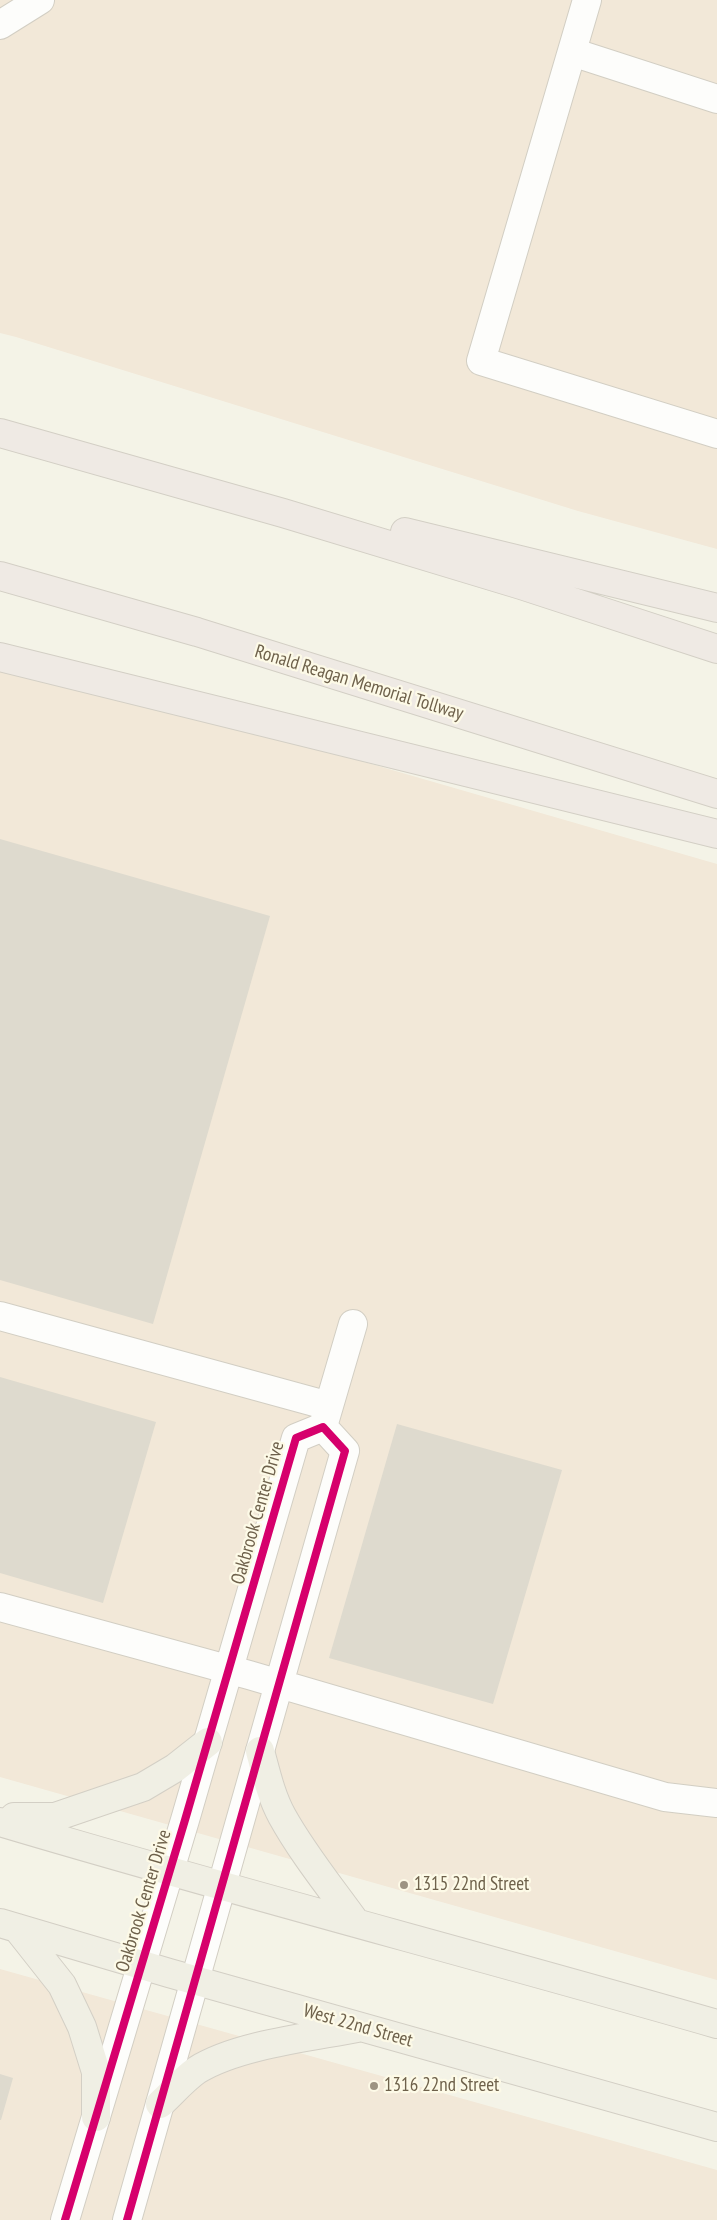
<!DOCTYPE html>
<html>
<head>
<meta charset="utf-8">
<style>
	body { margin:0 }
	canvas { display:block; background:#f4f3e7 }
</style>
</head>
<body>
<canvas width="717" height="2220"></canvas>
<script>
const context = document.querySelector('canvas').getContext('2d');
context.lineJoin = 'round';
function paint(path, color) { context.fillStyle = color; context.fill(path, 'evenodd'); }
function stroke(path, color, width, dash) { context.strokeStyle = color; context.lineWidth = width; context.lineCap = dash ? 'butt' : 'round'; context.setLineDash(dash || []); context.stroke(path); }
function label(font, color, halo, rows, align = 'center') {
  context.font = font + ' "PT Sans Narrow",sans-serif'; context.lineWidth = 4.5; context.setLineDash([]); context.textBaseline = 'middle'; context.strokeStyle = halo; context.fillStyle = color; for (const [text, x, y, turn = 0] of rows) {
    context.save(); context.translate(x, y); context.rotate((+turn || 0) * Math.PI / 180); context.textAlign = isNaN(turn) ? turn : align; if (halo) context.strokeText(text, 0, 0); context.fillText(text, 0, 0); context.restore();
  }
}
paint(new Path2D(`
	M0 0H717V549L578 511 16 337 0 333Z
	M0 667 157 702 717 864V1980L0 1777Z
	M0 1969 717 2170V2220H0Z`), '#f2e8d8');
paint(new Path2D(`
	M0 839 270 916 153 1324 0 1280Z
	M0 1377 156 1422 103 1603 0 1573Z
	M397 1424 562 1470 493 1704 329 1658Z
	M0 2074 13 2078 1 2120H0Z`), '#dedace');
const minor = new Path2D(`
	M587 0 481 361 717 434
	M0 25 40 0
	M572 52 717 99
	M0 1316 329 1406
	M324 1423 353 1324
	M0 1607 249 1675 665 1797 717 1803
	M65 2220 185 1820 296 1438 323 1427
	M127 2220 345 1451 323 1427`);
const major = new Path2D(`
	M260 1751C266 1773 271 1796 282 1816 303 1854 331 1888 356 1923
	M14 1817H55L143 1787 175 1768 208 1742
	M0 1822C238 1893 478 1955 717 2024
	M0 1923 169 1973 717 2127
	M17 1928 62 1985 82 2027 96 2072V2117
	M160 2104C172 2093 184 2079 197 2070 237 2045 310 2037 357 2028`);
const highway = new Path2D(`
	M0 433 283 513 521 585 717 649
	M405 532 717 608
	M0 576 197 632 717 794
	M0 657 717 834`);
stroke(minor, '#d2cec3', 30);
stroke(major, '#d3cfc5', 30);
stroke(highway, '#d3cfc5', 30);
stroke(minor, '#fdfdfb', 28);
stroke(major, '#f0efe4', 28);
stroke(highway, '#efeae4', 28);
stroke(new Path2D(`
	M65 2220 185 1820 296 1438 323 1427 345 1451 127 2220`), '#d6006c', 8);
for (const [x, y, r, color] of [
	[404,1885,5,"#9d9482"],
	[374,2086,5,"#9d9482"]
]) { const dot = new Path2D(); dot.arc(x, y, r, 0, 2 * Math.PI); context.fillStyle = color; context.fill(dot); stroke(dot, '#fdfae7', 2); }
label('19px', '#6e614b', '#fdfae7', [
	["Ronald Reagan Memorial Tollway",359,683,17],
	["Oakbrook Center Drive",258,1513,-74],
	["Oakbrook Center Drive",144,1901,-73],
	["West 22nd Street",358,2026,16]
]);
label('19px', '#6e614b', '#fdfae7', [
	["1315 22nd Street",414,1885],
	["1316 22nd Street",384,2086]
], 'left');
</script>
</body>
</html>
